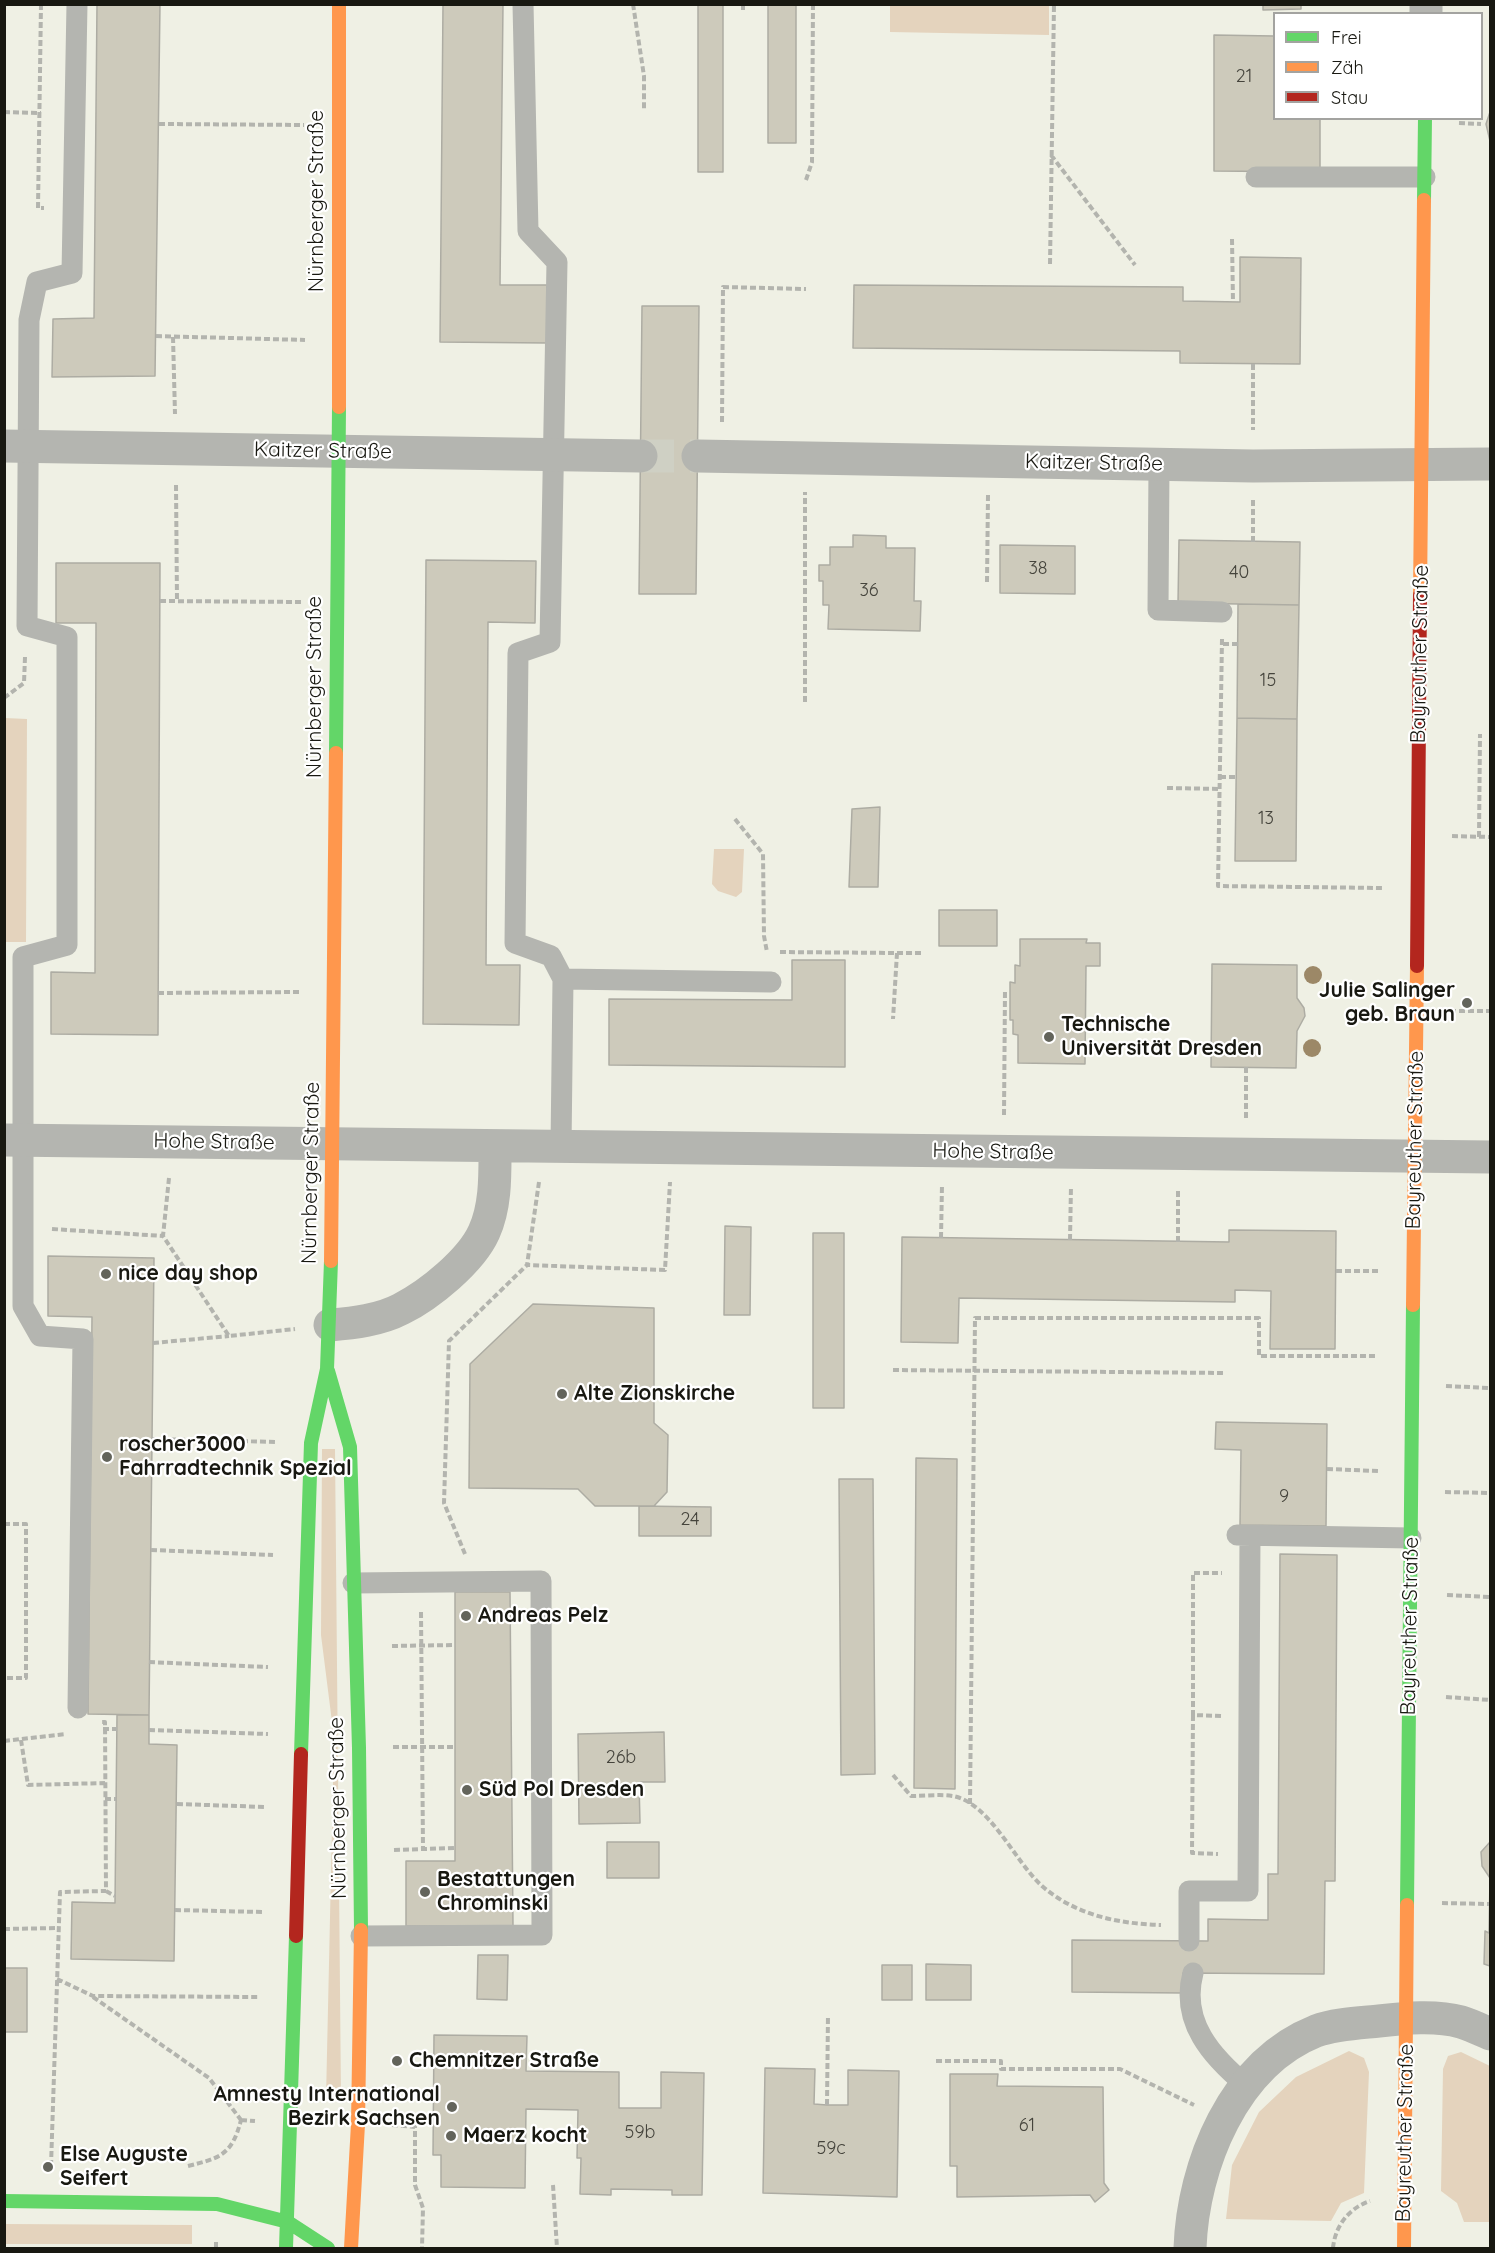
<!DOCTYPE html>
<html>
<head>
<meta charset="utf-8">
<style>
	body { margin:0 }
	#map { position:relative; width:1495px; height:2253px; overflow:hidden; background:#eff0e4; font-family:Quicksand,sans-serif }
	canvas { display:block }
	.frame { position:absolute; inset:0; border:6px solid #181811; pointer-events:none }
	.legend { position:absolute; left:1273px; top:12px; width:210px; height:108px; box-sizing:border-box; background:#fff; border:2px solid #a3a3a0; margin:0; padding:8px 10px; list-style:none; font-size:18px; color:#181811 }
	.legend li { display:flex; align-items:center; gap:12px; height:30px }
	.legend b { width:30px; border:2px solid #a3a3a0 }
</style>
</head>
<body>
<div id="map">
<canvas width="1495" height="2253"></canvas>
<div class="frame"></div>
<ul class="legend">
<li><b style="height:8px;background:#63d668"></b>Frei</li>
<li><b style="height:8px;background:#ff974d"></b>Zäh</li>
<li><b style="height:8px;background:#b3261e"></b>Stau</li>
</ul>
</div>
<script>
const context = document.querySelector('canvas').getContext('2d');
context.lineJoin = 'round';
function paint(path, color) { context.fillStyle = color; context.fill(path, 'evenodd'); }
function stroke(path, color, width, dash) { context.strokeStyle = color; context.lineWidth = width; context.lineCap = dash ? 'butt' : 'round'; context.setLineDash(dash || []); context.stroke(path); }
function label(font, color, halo, rows, align = 'center') {
  context.font = font + ' Quicksand,sans-serif'; context.lineWidth = 4.5; context.setLineDash([]); context.textBaseline = 'middle'; context.strokeStyle = halo; context.fillStyle = color; for (const [text, x, y, turn = 0] of rows) {
    context.save(); context.translate(x, y); context.rotate((+turn || 0) * Math.PI / 180); context.textAlign = isNaN(turn) ? turn : align; if (halo) context.strokeText(text, 0, 0); context.fillText(text, 0, 0); context.restore();
  }
}
paint(new Path2D(`
	M890 5H1049V35L890 32Z
	M5 718 27 719 26 942H5Z
	M714 849H744L742 892 736 897 718 891 712 884Z
	M322 1449H335L341 2098H326L333 1782 332 1722 321 1635Z
	M1349 2051 1364 2058 1369 2072 1364 2193 1341 2203 1331 2221 1226 2219 1232 2165 1259 2112 1296 2077Z
	M1461 2052 1490 2066V2222H1464L1457 2203 1441 2191 1443 2069 1448 2056Z
	M5 2224 192 2225V2244H5Z`), '#e4d3bd');
const building = new Path2D(`
	M97 4H160L155 376 52 377 53 319 94 318Z
	M443 4H503L500 285H547V343L440 342Z
	M698 4H723V172H698Z
	M768 4H796V143H768Z
	M1263 4H1301V9L1263 10Z
	M1214 35 1274 36V118H1320V172L1214 171Z
	M1490 112V141L1486 124Z
	M1240 257 1301 258 1300 364 1180 363V351L853 348 854 285 1183 287V301L1240 302Z
	M642 306H699L696 594H639Z
	M853 535 886 536V548H915L914 601H921L920 631 828 629 829 605H823V581H819V565H830V547H853Z
	M1179 540 1300 542 1299 605 1178 603Z
	M1000 545 1075 546V594L1000 593Z
	M426 560 536 561 535 623 488 622 486 965H520L519 1025 423 1024Z
	M56 563H160L158 1035 51 1034V972L95 973 96 623H56Z
	M1238 604 1299 605 1297 719 1237 718Z
	M1237 718 1297 719 1296 861H1235Z
	M880 807 878 887H849L852 809Z
	M939 910H997V946H939Z
	M1020 939H1087L1086 943H1100V966H1086L1085 1064 1018 1063V1035L1013 1034V1020H1010V982L1015 983V965L1020 966Z
	M792 960H845V1067L609 1065V999L792 1000Z
	M1212 964 1297 965V998L1304 1008 1305 1016 1297 1031 1296 1068 1211 1067Z
	M725 1226 751 1227 750 1315H724Z
	M1229 1230 1336 1231 1335 1349H1270L1271 1291 1235 1290V1302L959 1298 958 1343 901 1342 902 1237 1229 1242Z
	M813 1233H844V1408H813Z
	M48 1256 154 1258 149 1715 88 1714 92 1317 48 1316Z
	M533 1304 654 1308V1423L668 1435 667 1492 654 1506H595L578 1489 469 1488 470 1364Z
	M1216 1422 1327 1424 1326 1526 1240 1525 1241 1450 1215 1449Z
	M916 1458 957 1459 955 1789 914 1788Z
	M839 1479H873L875 1774 841 1775Z
	M639 1506 711 1507V1536H639Z
	M1280 1554 1337 1555 1335 1881H1325L1324 1974 1183 1973V1993L1072 1992V1940L1208 1941V1919L1268 1920V1874H1278Z
	M455 1592H510L513 1926H406V1861H455Z
	M117 1715H149V1744L177 1745 174 1961 71 1959 72 1902 115 1903Z
	M664 1732 665 1782H639L640 1823 579 1824 578 1734Z
	M607 1842H659V1878H607Z
	M1490 1842V1966L1484 1964 1485 1931 1489 1933 1490 1878 1482 1866 1481 1852Z
	M478 1955H508L507 2000 477 1999Z
	M926 1964 971 1965V2000H926Z
	M882 1965H912V2000H882Z
	M4 1968H27V2032H4Z
	M434 2035 527 2036 526 2071 619 2072V2108H661V2072L704 2073 702 2195H672V2190L611 2189V2195L580 2194 581 2158H577L578 2110 526 2109 525 2188 441 2187V2155H433Z
	M765 2068 815 2069 814 2104 827 2105H848V2070L899 2071 897 2197 763 2193Z
	M950 2074H998L997 2086 1103 2087 1104 2183 1109 2190 1095 2202 1090 2195 957 2197V2166H950Z`);
paint(building, '#cdcabb');
stroke(building, '#adaca3', 1.5);
stroke(new Path2D(`
	M641 456H698`), '#cfd0c4', 33, [33, 16]);
stroke(new Path2D(`
	M41 4 38 208H44
	M633 4 644 76V110
	M743 4V12
	M4 112 41 113
	M1459 123 1481 124
	M159 124 304 125
	M1051 155 1135 265
	M806 180 812 162 813 4
	M1232 239 1233 302
	M1050 264 1054 4
	M156 336 305 340
	M173 337 175 414
	M1253 364V430
	M722 422 723 287 806 289
	M176 485 177 601
	M1253 542V500
	M987 582 988 495
	M160 601 303 602
	M1222 639 1218 886 1382 888
	M1223 644H1238
	M4 698 24 683 25 657
	M805 702V492
	M1220 777H1236
	M1167 788 1220 789
	M735 819 763 854 764 936 767 952
	M1452 836 1490 837
	M1479 837 1480 734
	M780 952 897 953 893 1019
	M897 953H923
	M158 993 299 992
	M1450 1011H1490
	M1004 1115 1005 990
	M1246 1118V1067
	M169 1178 163 1236 229 1336 295 1329
	M539 1182 527 1265 665 1270 670 1182
	M52 1229 163 1236
	M941 1238 942 1185
	M1070 1240 1071 1186
	M1178 1242V1188
	M1336 1271H1380
	M153 1343 229 1336
	M893 1370 1226 1373
	M1446 1386 1490 1388
	M152 1439 277 1442
	M1327 1469 1378 1471
	M1445 1492 1490 1493
	M4 1524H26V1678H4
	M151 1550 273 1555
	M465 1554 444 1503 449 1341 527 1265
	M1447 1595 1490 1597
	M421 1612 423 1848
	M392 1646 455 1645
	M149 1662 268 1667
	M1446 1697 1490 1700
	M1193 1715 1192 1853 1218 1854
	M1221 1716 1193 1715V1573H1222
	M103 1729H117
	M149 1730 268 1734
	M21 1740 28 1785 105 1783
	M4 1741 66 1734
	M393 1747H455
	M893 1775 911 1796C924 1796 940 1794 953 1796 990 1803 1015 1862 1042 1886 1075 1915 1119 1924 1161 1925
	M105 1799H116
	M177 1804 266 1807
	M970 1804 975 1318H1259V1356H1377
	M394 1850 455 1848
	M106 1891 115 1896
	M1442 1903 1489 1904
	M175 1910 262 1912
	M4 1929 58 1928
	M57 1979 93 1996 260 1997
	M93 1997 209 2078 241 2120
	M936 2061H1001V2069H1120L1194 2105
	M827 2105 828 2015
	M241 2120 255 2121
	M392 2125 415 2127V2185L423 2208 422 2248
	M51 2166 60 1892 106 1891 105 1722H102
	M188 2166C220 2158 232 2155 241 2120
	M553 2185 557 2248
	M216 2248V2240
	M1333 2248C1335 2226 1349 2208 1370 2201`), '#b3b4ae', 4, [6, 3]);
stroke(new Path2D(`
	M77 4 72 273 37 282 29 320 27 626 67 637V945L23 957V1306L40 1336 83 1339 78 1708
	M523 4 528 231 557 262 550 642 518 653 515 943 551 956 563 979 561 1147
	M1256 177H1425
	M1159 464 1158 610 1222 612
	M563 979 771 982
	M1237 1535 1411 1538
	M353 1583 541 1581 542 1935 361 1936
	M1189 1941V1891H1248L1250 1536
	M1193 1973C1180 2022 1212 2057 1247 2086`), '#b4b5b0', 21);
stroke(new Path2D(`
	M1426 14V4
	M4 446 641 456
	M698 456 1253 466 1490 464
	M4 1140 1490 1157
	M330 1325C354 1323 380 1320 401 1309 429 1295 471 1261 484 1232 496 1206 495 1174 495 1146
	M1190 2248C1193 2166 1233 2064 1316 2031 1335 2024 1359 2023 1379 2021 1405 2018 1436 2015 1461 2022 1471 2025 1481 2030 1490 2034`), '#b4b5b0', 33);
stroke(new Path2D(`
	M1424 200 1425 118
	M336 753 339 407
	M328 1371 350 1447 359 1748 361 1930
	M301 1754 311 1443 327 1369 331 1261
	M1407 1905 1413 1305
	M4 2201 217 2204 288 2222 328 2248
	M286 2248 296 1936`), '#63d668', 14);
stroke(new Path2D(`
	M339 4V407
	M1420 595 1424 200
	M331 1261 336 753
	M1413 1305 1417 966
	M351 2248 358 2124 361 1930
	M1404 2248 1407 1905`), '#ff974d', 14);
stroke(new Path2D(`
	M1417 966 1420 595
	M296 1936 301 1754`), '#b3261e', 14);
context.fillStyle = '#9c8867';
for (const [x, y] of [
	[1313,975],
	[1312,1048]
]) { context.beginPath(); context.arc(x, y, 9, 0, 2 * Math.PI); context.fill(); }
for (const [x, y, r, color] of [
	[1467,1003,6,"#63645b"],
	[1049,1037,6,"#63645b"],
	[106,1274,6,"#63645b"],
	[562,1394,6,"#63645b"],
	[107,1457,6,"#63645b"],
	[466,1616,6,"#63645b"],
	[467,1790,6,"#63645b"],
	[425,1892,6,"#63645b"],
	[397,2061,6,"#63645b"],
	[452,2107,6,"#63645b"],
	[451,2136,6,"#63645b"],
	[48,2167,6,"#63645b"]
]) { const dot = new Path2D(); dot.arc(x, y, r, 0, 2 * Math.PI); context.fillStyle = color; context.fill(dot); stroke(dot, '#fff', 2); }
label('18px', '#45443c', null, [
	["21",1244,77],
	["38",1038,569],
	["40",1239,573],
	["36",869,591],
	["15",1268,681],
	["13",1266,819],
	["9",1284,1497],
	["24",690,1520],
	["26b",621,1758],
	["61",1027,2126],
	["59b",640,2133],
	["59c",831,2149]
]);
label('21px', '#181811', '#fff', [
	["Nürnberger Straße",317,201,-90],
	["Kaitzer Straße",323,451,1],
	["Kaitzer Straße",1094,463,1],
	["Bayreuther Straße",1420,654,-89],
	["Nürnberger Straße",315,687,-90],
	["Bayreuther Straße",1415,1140,-89],
	["Hohe Straße",214,1142,1],
	["Hohe Straße",993,1152,1],
	["Nürnberger Straße",311,1173,-89],
	["Bayreuther Straße",1410,1626,-89],
	["Nürnberger Straße",338,1808,-91],
	["Bayreuther Straße",1405,2133,-89]
]);
label('bold 21px', '#181811', '#fff', [
	["Julie Salinger",1455,991,"right"],
	["geb. Braun",1455,1015,"right"],
	["Technische",1061,1025],
	["Universität Dresden",1061,1049],
	["nice day shop",118,1274],
	["Alte Zionskirche",574,1394],
	["roscher3000",119,1445],
	["Fahrradtechnik Spezial",119,1469],
	["Andreas Pelz",478,1616],
	["Süd Pol Dresden",479,1790],
	["Bestattungen",437,1880],
	["Chrominski",437,1904],
	["Chemnitzer Straße",409,2061],
	["Amnesty International",440,2095,"right"],
	["Bezirk Sachsen",440,2119,"right"],
	["Maerz kocht",463,2136],
	["Else Auguste",60,2155],
	["Seifert",60,2179]
], 'left');
</script>
</body>
</html>
